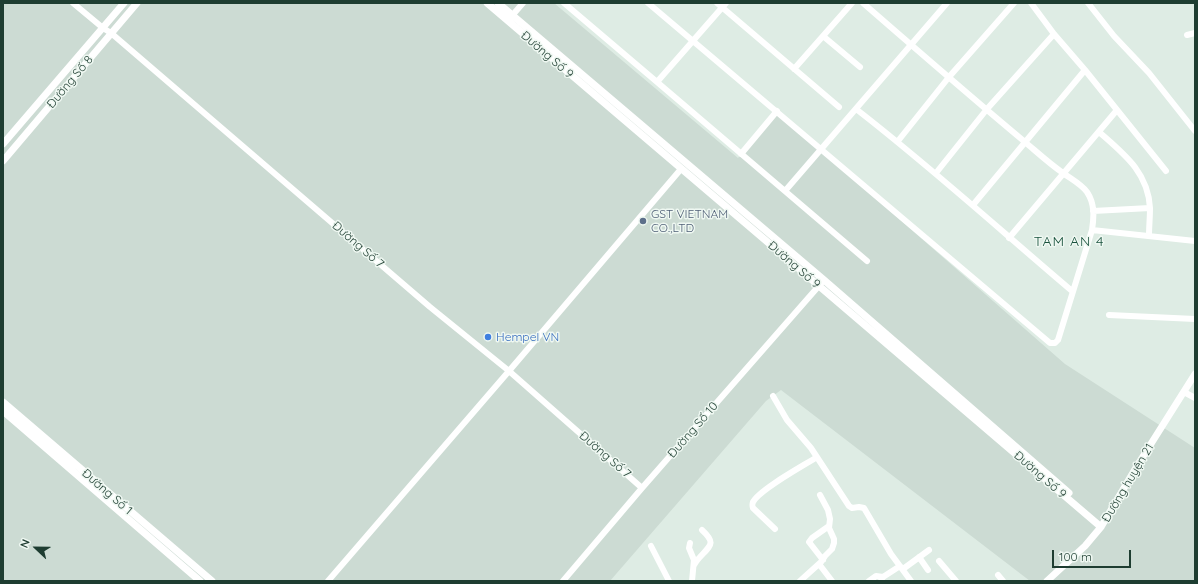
<!DOCTYPE html>
<html>
<head>
<meta charset="utf-8">
<style>
	body { margin:0 }
	#map { position:relative; width:1198px; height:584px; overflow:hidden; background:#deece4; font-family:Quicksand,sans-serif }
	canvas { display:block }
	.frame { position:absolute; inset:0; border:4px solid #1e3d31; pointer-events:none }
	.north { position:absolute; left:16px; top:528px; width:40px; height:40px; -webkit-text-stroke:3px #eff8f2; paint-order:stroke; rotate:292deg; font-size:11px; font-weight:700; line-height:16px; text-align:center; color:#1e3d31 }
	.north::after { content:''; display:block; margin:auto; width:14px; height:18px; background:#1e3d31; clip-path:polygon(50% 0,100% 100%,50% 72%,0 100%) }
	.scale { position:absolute; left:1052px; top:550px; width:79px; height:18px; box-sizing:border-box; border:2px solid #1e3d31; border-top:0; padding-left:5px; font-size:12px; line-height:14px; white-space:nowrap; color:#1e3d31; -webkit-text-stroke:3px #eff8f2; paint-order:stroke }
</style>
</head>
<body>
<div id="map">
<canvas width="1198" height="584"></canvas>
<div class="frame"></div>
<div class="north">N</div>
<div class="scale">100 m</div>
</div>
<script>
const context = document.querySelector('canvas').getContext('2d');
context.lineJoin = 'round';
function paint(path, color) { context.fillStyle = color; context.fill(path, 'evenodd'); }
function stroke(path, color, width, dash) { context.strokeStyle = color; context.lineWidth = width; context.lineCap = dash ? 'butt' : 'round'; context.setLineDash(dash || []); context.stroke(path); }
function label(font, color, halo, rows, align = 'center') {
  context.font = font + ' Quicksand,sans-serif'; context.lineWidth = 3; context.setLineDash([]); context.textBaseline = 'middle'; context.strokeStyle = halo; context.fillStyle = color; for (const [text, x, y, turn = 0] of rows) {
    context.save(); context.translate(x, y); context.rotate((+turn || 0) * Math.PI / 180); context.textAlign = isNaN(turn) ? turn : align; if (halo) context.strokeText(text, 0, 0); context.fillText(text, 0, 0); context.restore();
  }
}
paint(new Path2D(`
	M3 3H554L738 158 778 113 1065 364 1195 448V581H1030L781 390 766 401 610 581H3Z`), '#ccdbd3');
stroke(new Path2D(`
	M73 3 103 28 111 33 430 307 509 371 642 488
	M564 3 657 82 726 3
	M648 3 1050 343H1055L1058 340 1092 230C1094 217 1095 204 1087 192 1081 184 1071 179 1063 173 1050 164 1038 153 1025 142 971 97 917 50 863 3
	M717 3 839 107
	M1031 3 1054 34 1085 70 1166 171
	M1088 3 1114 36 1149 73 1195 131
	M510 18 523 3
	M1187 35 1195 33
	M823 36 860 67
	M794 69 852 3
	M657 82 867 261
	M856 109C931 167 1000 230 1072 291
	M1099 132C1124 154 1148 172 1150 208 1150 217 1149 227 1149 236
	M898 141 949 77 1014 3
	M741 154 777 111
	M936 173 987 109 1054 34
	M785 191 947 3
	M973 205 1085 70
	M1093 211 1150 208
	M1092 230 1195 241
	M1009 238 1117 110
	M1109 315 1195 319
	M1184 392 1195 398
	M773 396 787 420 811 448 849 506 852 508 859 507 864 508 891 554 911 581
	M775 529 753 508C752 505 752 505 753 502 760 489 803 466 817 457
	M690 543 689 548 694 560 692 581
	M651 546 669 581
	M919 557 928 570
	M823 560 809 542 812 538 829 526
	M939 561 956 581
	M819 564 832 581
	M694 565C696 562 698 559 700 557 711 545 716 543 702 530
	M903 569 929 550
	M998 575 1003 581
	M328 581 509 371 681 169
	M563 581 642 488 824 280
	M800 581 821 562 825 556 832 549 834 543V539L829 528 830 519 828 510 820 495
	M869 581 876 576 883 577
	M881 581 883 577 900 566`), '#fff', 6);
stroke(new Path2D(`
	M487 3 798 268 1101 527
	M498 3 824 280 1069 493
	M3 144 124 3
	M3 161 137 3
	M3 402 212 581
	M3 411 200 581
	M1047 581 1085 546 1101 527 1137 466 1195 374`), '#fff', 7);
for (const [x, y, r, color] of [
	[643,221,4,"#5c6f8a"],
	[488,337,4,"#3f7fe0"]
]) { const dot = new Path2D(); dot.arc(x, y, r, 0, 2 * Math.PI); context.fillStyle = color; context.fill(dot); stroke(dot, '#eff8f2', 1.5); }
label('12px', '#1e3d31', '#eff8f2', [
	["Đường Số 9",547,55,41],
	["Đường Số 8",70,82,-50],
	["Đường Số 7",358,245,41],
	["Đường Số 9",794,265,41],
	["Đường Số 10",693,430,-49],
	["Đường Số 7",605,455,41],
	["Đường Số 9",1040,475,41],
	["Đường huyện 21",1128,483,-59],
	["Đường Số 1",107,492,41]
]);
label('12px', '#4e5e75', '#eff8f2', [
	["GST VIETNAM",651,214],
	["CO.,LTD",651,228]
], 'left');
label('12px', '#366cbe', '#eff8f2', [
	["Hempel VN",496,337]
], 'left');
context.letterSpacing = '1px';
label('14px', '#18513c', '#eff8f2', [
	["TAM AN 4",1069,242]
]);
context.letterSpacing = '0px';
</script>
</body>
</html>
